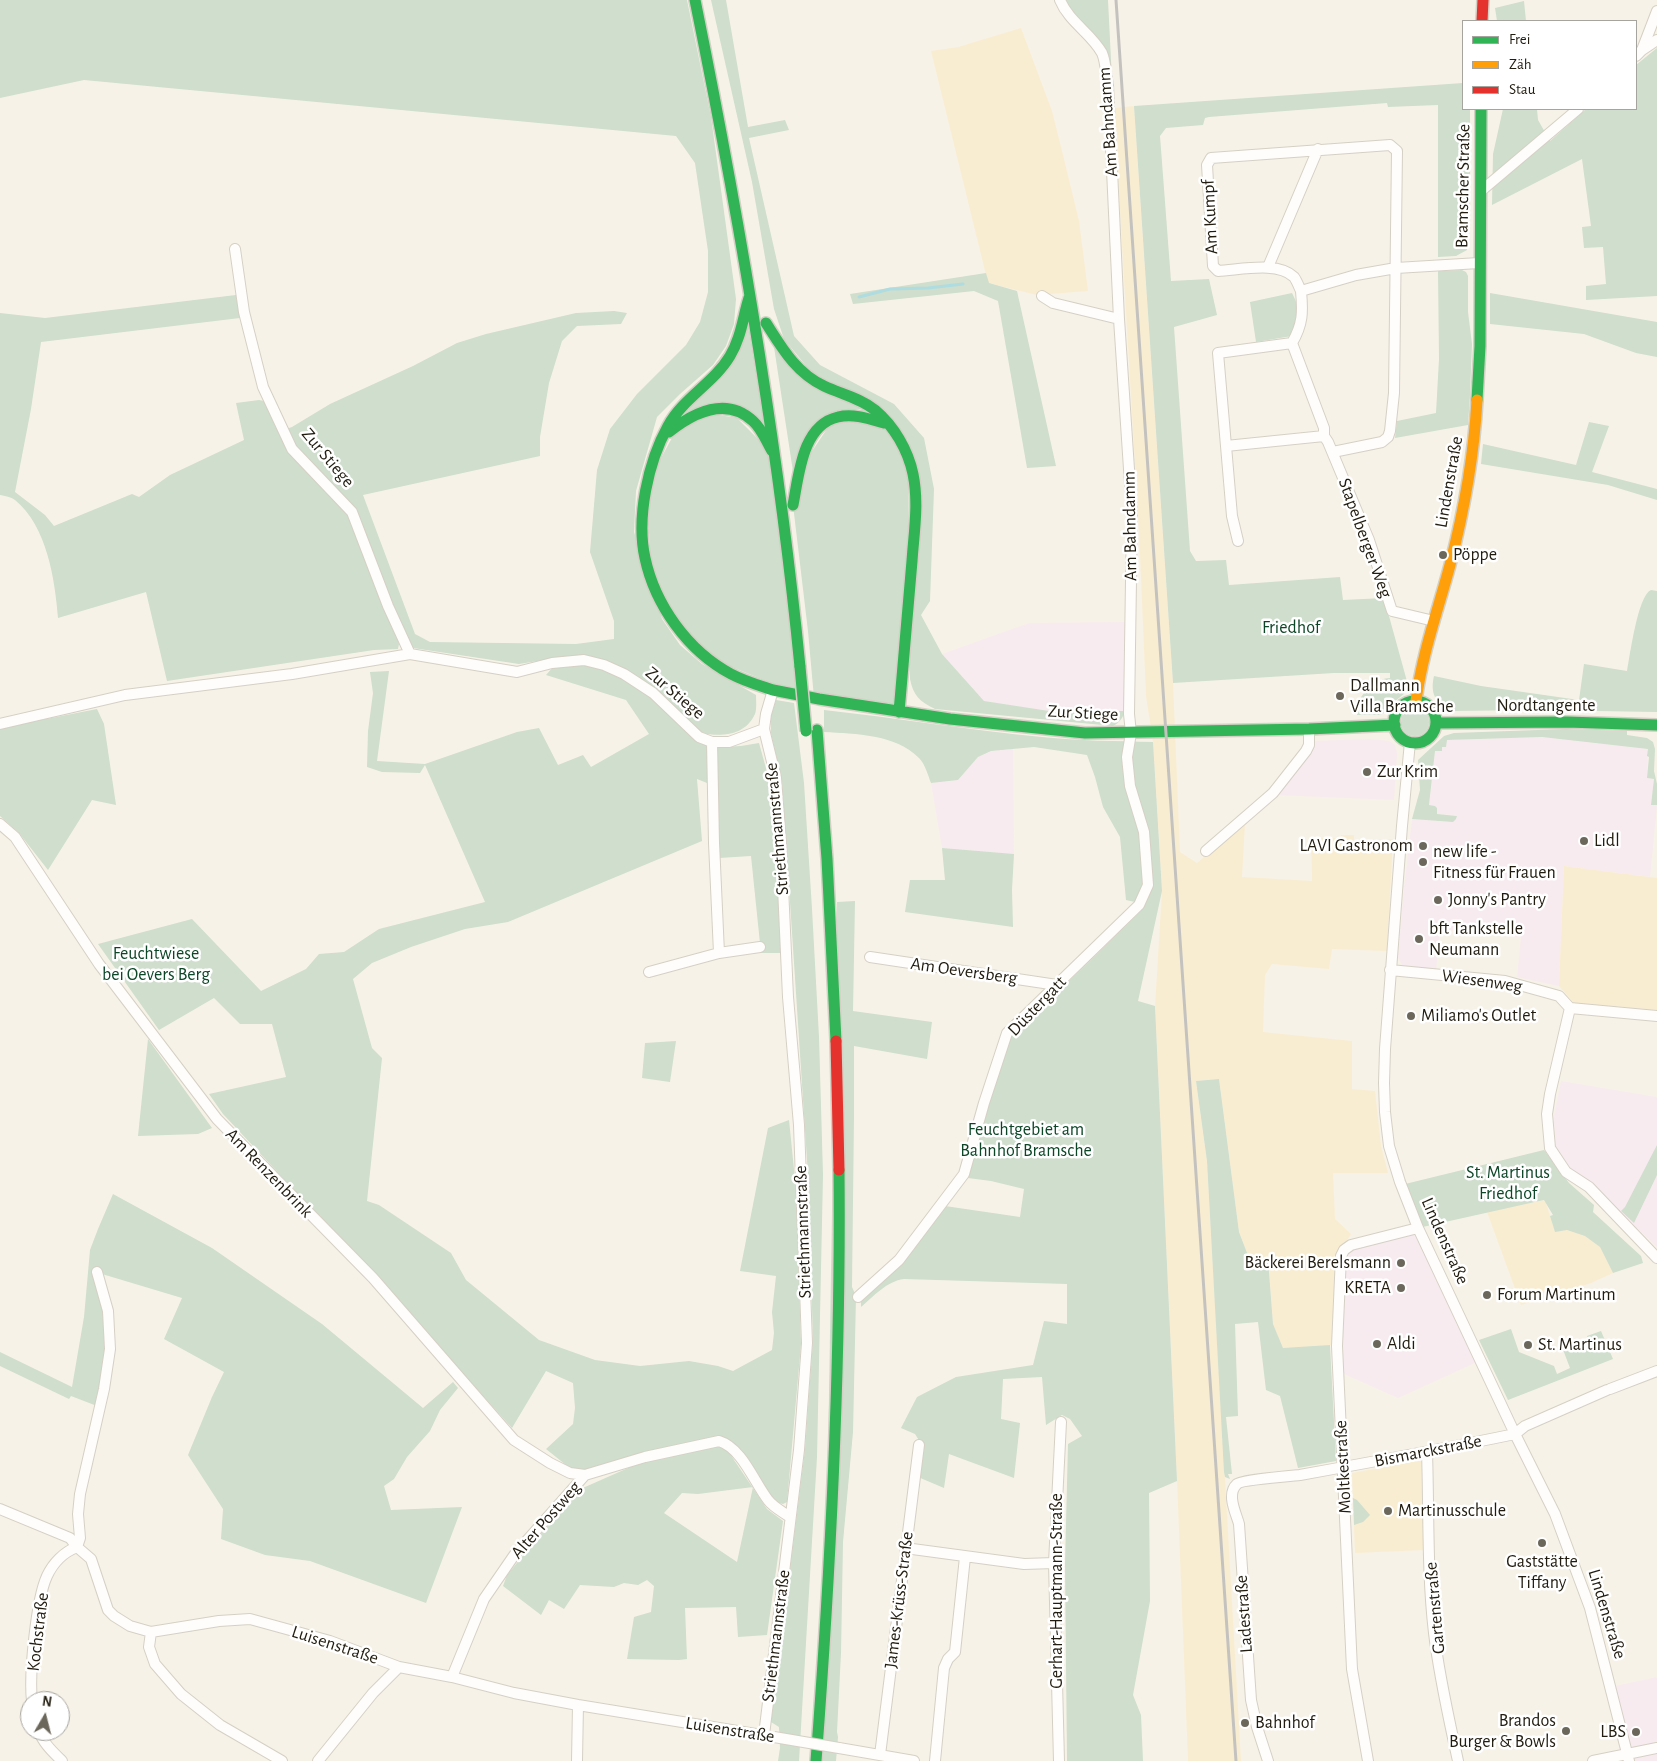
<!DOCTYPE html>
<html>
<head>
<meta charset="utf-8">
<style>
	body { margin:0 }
	#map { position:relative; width:1657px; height:1761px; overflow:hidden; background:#f7f2e7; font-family:"Alegreya Sans",sans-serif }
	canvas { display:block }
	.legend { position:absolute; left:1462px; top:20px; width:175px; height:90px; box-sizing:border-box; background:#fff; border:1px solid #a6a49f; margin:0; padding:6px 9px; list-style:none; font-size:15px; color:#211c0f }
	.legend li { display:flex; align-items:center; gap:10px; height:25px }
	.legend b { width:25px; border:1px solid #a6a49f }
	.north { position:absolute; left:20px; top:1691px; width:50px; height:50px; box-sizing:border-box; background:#fff; border:1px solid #a6a49f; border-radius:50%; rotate:8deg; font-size:14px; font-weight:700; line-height:20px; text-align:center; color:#211c0f }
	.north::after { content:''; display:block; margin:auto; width:18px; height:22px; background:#6c675b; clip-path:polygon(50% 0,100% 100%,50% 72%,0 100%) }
</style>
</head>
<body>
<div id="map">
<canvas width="1657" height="1761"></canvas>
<ul class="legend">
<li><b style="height:6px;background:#30b455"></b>Frei</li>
<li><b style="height:6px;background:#ff9f0a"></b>Zäh</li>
<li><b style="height:6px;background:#e5322d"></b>Stau</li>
</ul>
<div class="north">N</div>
</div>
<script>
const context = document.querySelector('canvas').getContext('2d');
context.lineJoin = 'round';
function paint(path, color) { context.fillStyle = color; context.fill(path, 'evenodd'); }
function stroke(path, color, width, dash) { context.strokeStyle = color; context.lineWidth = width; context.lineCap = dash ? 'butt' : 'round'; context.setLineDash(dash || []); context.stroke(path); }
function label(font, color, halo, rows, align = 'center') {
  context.font = font + ' "Alegreya Sans",sans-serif'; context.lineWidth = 5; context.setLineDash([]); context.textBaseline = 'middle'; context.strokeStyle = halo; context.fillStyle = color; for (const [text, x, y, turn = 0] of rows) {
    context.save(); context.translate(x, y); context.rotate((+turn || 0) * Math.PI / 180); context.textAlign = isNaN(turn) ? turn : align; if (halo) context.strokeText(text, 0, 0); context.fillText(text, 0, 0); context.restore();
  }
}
paint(new Path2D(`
	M1125 622V711H1049L984 701 942 654 1029 623Z
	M1542 737 1648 749 1647 778 1654 779 1651 805H1657L1650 877 1564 866 1559 986 1517 977 1521 937 1440 929 1436 970 1407 967 1402 965 1398 957 1404 888 1412 819 1453 822 1457 815 1437 814V808L1435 806 1429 805 1435 751 1442 747 1446 740Z
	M1368 739 1389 741 1395 745 1397 753 1394 800 1275 795 1312 741Z
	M1013 749 1014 854 942 848 931 783 958 780 978 757 991 751Z
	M1561 1081 1657 1097V1247L1586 1179 1570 1168 1555 1146 1554 1116Z
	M1414 1233 1477 1362 1398 1398 1344 1374 1342 1346 1346 1258 1347 1251Z
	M1657 1677V1761H1633L1615 1686Z`), '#f7ebef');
paint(new Path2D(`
	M1021 28 1052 111 1062 151 1079 221 1088 291 1037 295 988 283 931 51 958 47Z
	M1134 106 1173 683 1180 852 1197 863 1245 823 1242 877 1312 881 1311 838H1340L1341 835H1354V840L1393 839 1387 951 1332 949 1329 969 1272 964 1265 975 1263 1032 1352 1041V1089L1375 1091 1381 1146 1388 1173H1333L1335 1219 1351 1234 1338 1255 1333 1345 1283 1349 1273 1324 1268 1259 1249 1258 1239 1232 1219 1079 1196 1081 1207 1161 1241 1761H1188L1177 1481 1155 1006 1162 891 1153 742 1146 696 1139 532 1114 108Z
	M1564 866 1657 878V1010L1574 1003 1559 986Z
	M1545 1200 1555 1231 1567 1230 1585 1235 1600 1247 1613 1273 1591 1283 1521 1305 1487 1212Z
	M1421 1460 1424 1550 1355 1553 1352 1473Z`), '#f9edd1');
paint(new Path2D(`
	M0 0H687L711 117 736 299 734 324 726 346 713 365 680 394 657 417 636 491 634 532 662 619 680 645 702 664 756 695C756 700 757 709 755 714 745 736 721 737 701 733L695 739 722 747 741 746 759 743 772 790 782 953H761L751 856 719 858 717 787 697 779 702 841 508 922 465 929 411 947 372 963 353 979 372 1048 382 1058 367 1201 379 1205 451 1253 466 1280 539 1340 595 1360 640 1366 689 1361 718 1366 733 1371 772 1350 774 1333 772 1312 776 1276 740 1271 768 1128 789 1120 796 1189 801 1344 787 1502 783 1504C779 1503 775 1502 772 1499 755 1479 748 1449 723 1438L585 1471 571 1469 546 1449 573 1424 575 1408 573 1383 546 1371 512 1428 376 1277 223 1114 209 1094 286 1077 272 1024H240L214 998 159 1030 98 944 192 919 261 991 306 969 319 954 344 952 379 929 485 902 425 765 420 773 382 772 367 767 368 731 373 693 370 672 389 671 377 761 425 764 517 732 539 728 558 765 583 755 591 767 649 734 626 700 546 675 562 657 519 664 413 648 387 609 399 644 398 649 374 650 167 681 146 592 58 618C55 580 47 526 15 500 11 497 5 496 0 495V313L45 318 236 295 240 318 41 342 31 409 15 492 45 515 54 526 132 494 139 497 170 475 244 440 236 403 259 400 264 401 280 431 292 427 330 404 413 366 457 343 486 334 576 313 614 311 627 313 621 324 577 326 562 341 549 383 540 437V456L363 495 415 634 430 642 576 644 614 639V621L590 552 597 470 610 429 637 394 686 345 700 322 708 292V251L695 163 676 136 84 80 0 98Z
	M711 0H726L748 127 785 120 789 130 749 138 794 336 820 365 894 404 924 438 934 489 930 601 921 615 942 654 984 701 1049 711H1125C1123 718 1119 723 1113 726L935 709C920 702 913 695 910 679L908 440 812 373 784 339 774 309 752 182Z
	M1063 0H1108L1112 80 1104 55Z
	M1524 1 1526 21H1497L1495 8Z
	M1657 48V296L1586 300V286L1606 284 1603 247 1584 248 1582 227 1591 226 1582 159 1492 205 1493 154 1503 109H1537L1538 120 1550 141 1586 109H1636V65Z
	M1463 83V109H1470V219L1467 236V250L1456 256 1438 257V105L1388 107 1387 103 1209 117 1205 118 1203 125 1166 128 1160 136 1171 281 1209 279 1217 315 1174 327 1190 551 1196 561 1226 560 1229 585 1340 577 1343 600 1384 598 1408 685 1405 693 1394 702 1388 711 1380 715H1357C1358 710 1358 703 1360 699 1366 689 1378 678 1390 678V673H1334L1173 683 1134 106Z
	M1462 270 1466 272 1468 276V312L1472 344 1470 395 1468 425 1395 438 1397 421 1436 413 1439 359 1438 271Z
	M986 273 989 283 1017 291 1056 466 1027 468 998 301 974 291 853 304 850 294Z
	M1292 293C1302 312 1298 317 1292 336L1256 342 1250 302Z
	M1490 293 1657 322V357L1636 353 1584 334 1490 324Z
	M747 320 765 431 759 421 683 410Z
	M774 347 861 409 839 411 794 478Z
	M727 408 776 457 803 696 705 656 651 579 647 484 680 423Z
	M830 419 888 424 913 474 899 712 814 698 808 631 793 505 805 451Z
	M1589 422 1609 426 1592 472 1657 489V500L1608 485 1481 464 1483 444 1576 465Z
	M1651 590 1657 591V712L1536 710 1450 711C1435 702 1430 693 1434 676L1481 686 1579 700 1584 664 1627 671C1630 655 1638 595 1651 590Z
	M776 700 794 703 804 783 812 909 819 1037 823 1175 817 1457 799 1761H778L780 1748 779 1727 771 1722 805 1449 813 1340 808 1175 782 781 771 733V716Z
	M1401 722a14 14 0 1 1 28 0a14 14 0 1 1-28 0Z
	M97 709 104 724 116 805 92 800 48 870 19 833 0 816V728Z
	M824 710C897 718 969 730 1042 737 1079 741 1116 741 1153 742L1162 891 1138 1001 1155 1006 1177 1481 1149 1493 1150 1601 1133 1695 1141 1715 1143 1761H1067L1065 1564 1068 1444 1082 1436 1070 1419 1062 1415 1046 1425 1042 1377 1003 1379 1001 1419 1020 1423 1014 1478 949 1454 944 1488 918 1477 922 1445 915 1434 901 1428 917 1397 956 1377 1033 1365 1044 1321 1067 1324V1284L904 1279C887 1281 874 1296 861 1307V1302L864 1296 945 1206 1020 1217 1024 1189 991 1181 968 1178 982 1124 1009 1039 1014 1031 1062 988 1141 911 1144 904 1126 900 1120 837 1103 807 1095 777 1087 755 1034 747 991 751 978 757 958 780 931 783C928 775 925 764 919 758 895 734 856 734 824 732Z
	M1566 729 1627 731V735L1647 738 1653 742 1655 749 1654 771 1657 784V805H1651L1654 779 1647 778 1649 757 1647 756 1648 749 1542 737 1447 740 1446 747H1442V751H1435L1429 805 1435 806 1437 808V814L1457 816 1456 819 1453 822 1412 819 1420 790 1418 760 1444 736 1454 733Z
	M942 848 1014 854 1012 890 1013 927 905 912 910 880H945Z
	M855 901 853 1011 932 1022 927 1059 854 1046V1115L852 1287 856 1296 853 1432 843 1542 841 1653 837 1732 838 1737 836 1761H823L837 902Z
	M148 1039 212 1128 198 1134 138 1136Z
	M676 1041 670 1082 642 1078 645 1043Z
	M1219 1079 1239 1232 1249 1258 1268 1259 1273 1324 1283 1348 1330 1345 1336 1461 1298 1468 1280 1396 1266 1390 1258 1322 1235 1324 1238 1416 1226 1417 1232 1474H1228L1230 1479 1225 1477 1224 1472 1207 1161 1196 1081Z
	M1657 1145V1175L1634 1223 1621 1211 1625 1207Z
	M1544 1150 1569 1183 1594 1205 1593 1212 1641 1256 1643 1263 1613 1273 1600 1247 1585 1236 1567 1230 1555 1232 1550 1216 1553 1215 1544 1200 1418 1228 1401 1185Z
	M113 1194 212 1248 322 1324 423 1408 453 1382 458 1388 440 1410 430 1431 407 1457 394 1479 384 1486 391 1510 462 1507 426 1603 310 1561 265 1555 221 1539 223 1509 188 1455 212 1397 224 1372 164 1339 182 1298 102 1274 106 1348 97 1406 71 1396 69 1399 0 1366V1352L72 1387 84 1317 90 1250 98 1229Z
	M1511 1329 1519 1352 1554 1366 1557 1374 1570 1368 1562 1347 1588 1339 1587 1336 1601 1331 1613 1359 1508 1400 1479 1340Z
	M719 1445 726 1448 767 1509 783 1521 767 1635 738 1637 736 1607 685 1608 687 1659 679 1660 627 1659 634 1617 651 1612 654 1586 647 1580 638 1585 624 1583 614 1587 580 1585 564 1609 549 1600 541 1615 503 1586 507 1575 576 1491 644 1461ZM753 1487 737 1562 664 1513 682 1493 698 1494Z
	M1353 1498 1357 1500 1370 1515 1363 1522 1354 1525Z`), '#cfdecd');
stroke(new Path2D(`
	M859 297 890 289 928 288 963 284`), '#aedce0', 3);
const street = new Path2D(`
	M1642 50 1657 40
	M1636 56 1642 50 1657 11
	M1481 191 1578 109
	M235 249 244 312 263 387 292 449 352 512 388 606 410 654
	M1268 267 1318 149
	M1301 291C1299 287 1297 281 1294 277 1278 261 1240 270 1218 271L1213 266 1207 165 1211 158 1390 145 1397 151 1394 393 1390 431 1388 437 1382 442 1333 452
	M1042 296 1053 303 1119 319
	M1292 343 1218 353 1226 446 1324 436
	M1226 446 1232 516 1238 541
	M1434 621 1392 611 1369 540 1328 442 1324 436V428L1292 343C1303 324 1303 312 1301 291L1356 275 1396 268 1479 263
	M0 724 125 695 292 674 410 654 517 672 552 663 584 660 604 665 624 674 653 693 699 737 712 742H729L764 729
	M712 742 714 843 719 953
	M1410 742 1402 826 1385 1049 1384 1083 1385 1112 1389 1146 1400 1182 1418 1228 1515 1434 1555 1514 1590 1608 1629 1761
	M0 824 15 837 99 964 217 1119 373 1278 514 1440 550 1463 570 1473 585 1475
	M1206 851 1273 793 1306 751 1309 745V729
	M870 957 1057 985
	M1390 970 1505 981 1559 996 1570 1008 1657 1016
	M649 972 719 953 760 947
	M1570 1008 1550 1094 1547 1114 1550 1148 1566 1172 1589 1187 1657 1258
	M858 1297 899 1260 964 1174 984 1103 1007 1033 1139 905 1148 885 1144 832 1130 786 1127 757 1131 733 1129 714 1132 514 1119 319 1108 85C1106 75 1106 62 1102 53 1091 33 1069 22 1060 0
	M1610 1389 1657 1371
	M1427 1452C1429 1512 1427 1573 1434 1633 1439 1676 1449 1719 1458 1761
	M0 1509 70 1538 77 1547 91 1559 108 1610 114 1616 130 1626 151 1632 219 1621 250 1619 330 1641 399 1667 452 1677 514 1693 578 1705 768 1736
	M77 1547 80 1538 78 1514 80 1494 104 1389 110 1349 108 1311 97 1272
	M905 1548 1024 1564 1054 1563
	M151 1632 149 1647 155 1664 181 1694 220 1725 282 1761
	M452 1677 484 1599 515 1554 585 1475 645 1457 719 1441C742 1448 754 1482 768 1500 773 1507 783 1512 790 1517
	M32 1701C29 1675 36 1600 47 1576 53 1563 64 1552 77 1547
	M39 1731C43 1743 53 1752 62 1761
	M764 1735 799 1450 807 1343 799 1125 788 997 781 843 776 778 764 729 766 714 773 690
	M839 1748 914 1761
	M880 1755 919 1445
	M318 1761 373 1693 399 1667
	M577 1761 578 1705
	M935 1761 944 1668 948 1659 955 1652 965 1557
	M1059 1761 1054 1563 1061 1422
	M1268 1761 1257 1727 1251 1700 1239 1524C1236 1513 1226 1494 1237 1484 1241 1480 1290 1476 1300 1475 1372 1462 1443 1449 1515 1434L1525 1426 1607 1390
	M1368 1761 1352 1669 1337 1346 1341 1256 1344 1250 1351 1245 1418 1228
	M1593 1761 1657 1748`);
const fast = new Path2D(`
	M695 0C740 221 778 442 800 667
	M749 298C743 317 741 338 730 356 714 383 683 398 668 426 648 462 636 518 645 558 655 605 688 651 731 674 744 681 758 685 773 690
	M766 323C782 348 796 373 824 386 841 394 860 398 875 410 894 426 908 450 913 474 919 503 914 532 912 561 908 611 903 662 899 712
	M1477 400 1480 346 1481 109
	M669 432C693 413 726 396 753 421 762 429 766 441 772 451
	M793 505C799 475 802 425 838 417 853 413 870 419 884 423
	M773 690 819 699 950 719 1085 733 1309 729 1395 725
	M1394 722a21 21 0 1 1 42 0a21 21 0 1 1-42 0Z
	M1436 723 1567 722 1657 725
	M817 730 827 859 836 1041
	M816 1761C831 1564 841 1367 839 1170`);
const slow = new Path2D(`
	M1416 701C1422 654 1438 610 1450 565 1464 511 1474 456 1477 400`);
const jam = new Path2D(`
	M1482 21 1483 0
	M836 1041 839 1170`);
stroke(street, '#d5d0c5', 12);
stroke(fast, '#d5d0c5', 14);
stroke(slow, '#d5d0c5', 14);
stroke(jam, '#d5d0c5', 14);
stroke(street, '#fefdfb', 10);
stroke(fast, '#30b455', 11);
stroke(slow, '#ff9f0a', 11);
stroke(jam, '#e5322d', 11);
stroke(new Path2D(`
	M1116 0 1236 1761`), '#c4c2bf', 3);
const streetBridge = new Path2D(`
	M774 1737 839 1748`);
const fastBridge = new Path2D(`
	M800 667 806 731`);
stroke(streetBridge, '#d5d0c5', 12, []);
stroke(fastBridge, '#d5d0c5', 14, []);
stroke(streetBridge, '#fefdfb', 10);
stroke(fastBridge, '#30b455', 11);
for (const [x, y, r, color] of [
	[1443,555,5,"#6c675b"],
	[1340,696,5,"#6c675b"],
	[1367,772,5,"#6c675b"],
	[1584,841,5,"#6c675b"],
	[1423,846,5,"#6c675b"],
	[1423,862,5,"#6c675b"],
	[1438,900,5,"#6c675b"],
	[1419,939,5,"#6c675b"],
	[1411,1016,5,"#6c675b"],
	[1401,1263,5,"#6c675b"],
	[1401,1288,5,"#6c675b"],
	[1487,1295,5,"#6c675b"],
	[1377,1344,5,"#6c675b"],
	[1528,1345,5,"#6c675b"],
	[1388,1511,5,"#6c675b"],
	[1542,1543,5,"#6c675b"],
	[1245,1723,5,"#6c675b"],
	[1566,1731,5,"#6c675b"],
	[1636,1732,5,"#6c675b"]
]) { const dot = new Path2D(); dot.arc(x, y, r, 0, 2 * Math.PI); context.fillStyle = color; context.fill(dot); stroke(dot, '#fff', 2); }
label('18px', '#211c0f', '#fff', [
	["Am Bahndamm",1108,122,-94],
	["Bramscher Straße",1463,186,-89],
	["Am Kumpf",1210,217,-93],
	["Zur Stiege",328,458,50],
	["Lindenstraße",1449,482,-80],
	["Am Bahndamm",1130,526,-91],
	["Stapelberger Weg",1365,538,70],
	["Zur Stiege",675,693,40],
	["Nordtangente",1546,706],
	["Zur Stiege",1083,713,3],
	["Striethmannstraße",777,829,-95],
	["Am Oeversberg",964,971,8],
	["Wiesenweg",1482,981,8],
	["Düstergatt",1037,1006,-46],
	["Am Renzenbrink",269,1173,46],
	["Striethmannstraße",803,1232,-92],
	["Lindenstraße",1445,1241,66],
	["Bismarckstraße",1428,1451,-11],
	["Moltkestraße",1343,1467,-93],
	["Alter Postweg",546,1520,-49],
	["Gerhart-Hauptmann-Straße",1057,1591,-90],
	["James-Krüss-Straße",899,1600,-83],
	["Gartenstraße",1435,1608,-95],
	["Ladestraße",1244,1614,-94],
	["Lindenstraße",1607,1614,73],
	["Kochstraße",38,1632,-83],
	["Striethmannstraße",776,1636,-83],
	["Luisenstraße",335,1645,18],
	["Luisenstraße",730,1730,9]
]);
label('18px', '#211c0f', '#fff', [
	["Pöppe",1453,555],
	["Dallmann",1350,686],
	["Villa Bramsche",1350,707],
	["Zur Krim",1377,772],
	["Lidl",1594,841],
	["LAVI Gastronom",1413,846,"right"],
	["new life -",1433,852],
	["Fitness für Frauen",1433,873],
	["Jonny's Pantry",1448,900],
	["bft Tankstelle",1429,929],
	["Neumann",1429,950],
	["Miliamo's Outlet",1421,1016],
	["Bäckerei Berelsmann",1391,1263,"right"],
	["KRETA",1391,1288,"right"],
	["Forum Martinum",1497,1295],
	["Aldi",1387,1344],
	["St. Martinus",1538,1345],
	["Martinusschule",1398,1511],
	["Gaststätte",1542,1562,"center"],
	["Tiffany",1542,1583,"center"],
	["Brandos",1556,1721,"right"],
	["Burger & Bowls",1556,1742,"right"],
	["Bahnhof",1255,1723],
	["LBS",1626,1732,"right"]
], 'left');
label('18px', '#0c4627', '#fff', [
	["Friedhof",1291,628],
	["Feuchtwiese",156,954],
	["bei Oevers Berg",156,975],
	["Feuchtgebiet am",1026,1130],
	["Bahnhof Bramsche",1026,1151],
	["St. Martinus",1508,1173],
	["Friedhof",1508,1194]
]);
</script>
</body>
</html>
